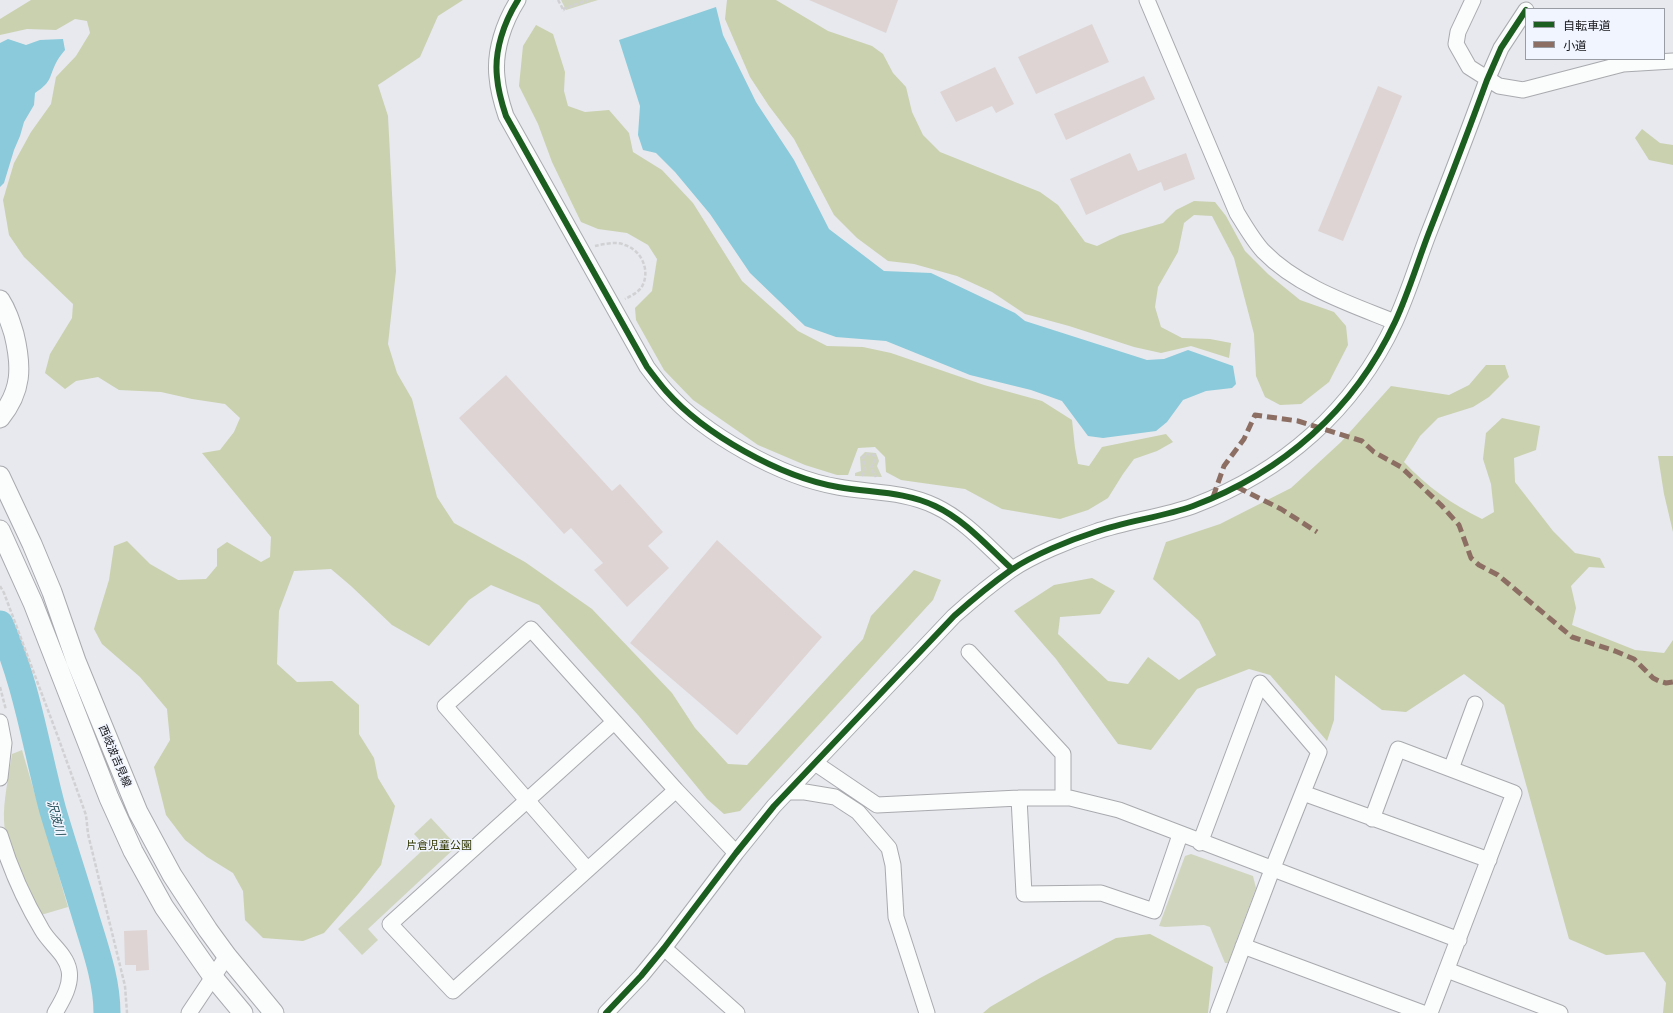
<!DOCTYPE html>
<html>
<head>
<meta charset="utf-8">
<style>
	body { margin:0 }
	#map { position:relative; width:1673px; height:1013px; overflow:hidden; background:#e7e9ee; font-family:Ubuntu,"Noto Sans JP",sans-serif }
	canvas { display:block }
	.legend { position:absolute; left:1525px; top:8px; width:140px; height:52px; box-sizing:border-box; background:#f1f5ff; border:1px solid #999ca3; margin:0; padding:5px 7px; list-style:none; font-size:12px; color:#16171a }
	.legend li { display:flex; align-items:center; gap:8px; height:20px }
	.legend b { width:20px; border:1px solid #999ca3 }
</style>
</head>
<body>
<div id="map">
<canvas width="1673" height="1013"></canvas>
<ul class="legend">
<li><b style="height:5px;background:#1b5e20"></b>自転車道</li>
<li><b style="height:5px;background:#8d6e63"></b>小道</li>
</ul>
</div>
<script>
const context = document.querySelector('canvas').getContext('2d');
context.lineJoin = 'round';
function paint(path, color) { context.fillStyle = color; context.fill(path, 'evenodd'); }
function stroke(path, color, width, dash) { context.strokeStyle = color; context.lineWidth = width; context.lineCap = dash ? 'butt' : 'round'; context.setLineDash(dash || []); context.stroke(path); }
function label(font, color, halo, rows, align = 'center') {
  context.font = font + ' Ubuntu,"Noto Sans JP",sans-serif'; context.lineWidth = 3; context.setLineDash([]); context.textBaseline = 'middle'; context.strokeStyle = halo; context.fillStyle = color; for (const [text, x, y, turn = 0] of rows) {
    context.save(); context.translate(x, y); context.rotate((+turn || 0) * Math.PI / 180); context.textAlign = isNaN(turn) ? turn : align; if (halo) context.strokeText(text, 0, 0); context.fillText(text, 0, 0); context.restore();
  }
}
paint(new Path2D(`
	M561 0H598L566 10Z
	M865 452 876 453 879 461 877 466 882 477 855 476V473L861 471 860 457Z
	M22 750 68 907 41 915C27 889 5 850 4 821 3 802 9 774 12 754Z
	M431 818 457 846 368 929 378 940 362 955 338 929 426 847 414 834Z
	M1191 854 1253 876 1256 888 1228 963H1225L1210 927 1204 925 1165 927 1159 926 1185 856Z`), '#d0d6be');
paint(new Path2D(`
	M31 0H463L438 16 420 57 378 85 388 116 396 271 388 344 397 373 412 399 437 497 454 523 525 562 592 609 672 693 695 728 728 764 747 765 863 639 871 616 914 570 941 580 933 600 740 811 724 814 707 799 638 715 539 605 491 585 469 600 429 646 392 625 351 586 331 569 294 571 279 611 277 664 297 682 332 681 359 705V734L374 758 378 778 395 806 381 865 359 893 324 933 303 941 263 938 245 920 243 891 233 873 207 857 185 840 166 815 154 767 170 740 167 709 140 677 102 644 94 629 109 580 114 546 127 541 150 564 178 580 206 579 217 566V549L227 542 261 562 270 557 271 537 202 453 220 450 234 432 240 418 225 404 192 399 161 392 119 390 98 377 76 381 65 389 45 373 50 354 72 318 73 304 24 257 9 235 3 200 14 163 31 132 51 104 56 77 76 56 90 33 87 21 75 19 56 30 27 29 0 35V19Z
	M727 0H776L828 31 872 46 883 54 893 73 906 87 912 112 923 135 940 152 1040 192 1058 205 1085 242 1097 246 1120 235 1163 223 1176 210 1194 201 1215 202 1226 216 1245 251 1268 274 1300 300 1334 312 1346 326 1348 345 1329 382 1301 404 1280 405 1265 397 1256 376 1254 334 1234 258 1212 216 1194 215 1184 223 1178 252 1158 287 1155 307 1161 327 1182 338 1210 339 1231 343 1229 358 1191 346 1161 353 1134 347 1069 326 1025 314 992 292 957 276 914 264 888 261 857 238 834 215 794 139 769 106 750 77 725 19Z
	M536 25 553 34 565 72 564 91 568 106 585 112 609 110 629 133 633 152 662 170 693 203 742 281 798 331 827 346 863 347 891 353 984 385 1042 401 1072 420 1075 448 1078 464 1089 466 1102 447 1166 434 1173 442 1157 451 1134 459 1123 474 1108 498 1088 510 1060 519 1002 509 965 489 901 480 886 472 885 457 875 447 858 448 848 475H837L805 465 758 445 693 400 664 370 636 320 635 308 652 291 657 259 648 245 627 233 598 229 581 222 552 162 538 124 519 86 523 46Z
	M1642 129 1660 143 1673 145V165L1649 160 1635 138Z
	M1486 365H1505L1509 377 1489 397 1473 407 1438 418 1420 436 1404 462C1426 486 1453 505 1482 519L1494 512 1491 484 1483 459 1486 433 1502 418 1540 426 1536 450 1514 458 1515 482 1553 531 1575 553 1600 558 1605 568 1589 567 1571 586 1576 608 1572 625 1635 650 1664 653 1673 640V1013H1663L1666 983 1644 952 1606 955 1569 939 1504 705 1464 674 1406 712 1382 710 1335 675 1334 720 1327 741 1270 675 1249 669 1197 689 1151 750 1118 744 1056 659 1014 611 1054 585 1092 578 1115 591 1100 614 1060 617 1058 634 1108 681 1128 684 1148 657 1179 680 1216 655 1199 621 1153 579 1166 542 1220 524 1291 488 1341 442 1391 386 1449 395 1469 385Z
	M1658 456H1673V532L1664 494Z
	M1150 934 1213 967 1208 1013H983L990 1007 1040 978 1116 938Z`), '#cad1af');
paint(new Path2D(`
	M716 7 723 35 756 102 794 160 829 229 884 271 931 273 1015 313 1025 321 1147 360 1164 359 1188 350 1233 366 1236 384 1232 388 1206 391 1183 400 1167 422 1156 431 1103 438 1088 436 1062 401 1031 390 970 375 886 341 836 337 805 326 750 273 710 214 675 172 656 153 643 150 638 135 640 106 619 40Z
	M8 39 26 45 40 40 63 39 65 50C62 54 59 57 57 61 48 78 53 81 35 93L34 105 24 122 20 136 14 150 4 183 0 187V43Z`), '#8acada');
stroke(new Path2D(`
	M0 624C27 683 36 749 53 811 64 848 76 884 87 921 96 950 107 982 107 1013`), '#8acada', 27);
paint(new Path2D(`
	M809 0H898L886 33Z
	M1092 24 1109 62 1036 94 1018 57Z
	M995 67 1014 104 996 113 992 106 956 122 940 92Z
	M1144 76 1155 99 1066 140 1054 114Z
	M1378 86 1402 96 1343 241 1318 231Z
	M1130 153 1138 171 1186 153 1195 179 1164 191 1161 182 1086 215 1070 179Z
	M506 375 612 491 620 484 663 532 648 546 669 568 627 607 594 570 603 563 571 528 564 534 459 418Z
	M717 540 822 637 737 735 630 643Z
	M147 930 149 970 136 971V965H125L124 931Z`), '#ded4d3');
const minor = new Path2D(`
	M518 0C504 22 494 51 497 77 498 90 502 104 506 116L647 367C653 375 659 383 666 391 704 434 780 477 838 487 871 493 904 491 935 506 965 520 988 547 1012 569
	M1147 0 1237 213C1245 226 1253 240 1263 251 1298 287 1350 304 1395 322
	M1473 0 1458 32 1456 44 1469 67 1499 86 1523 90 1623 64 1673 61
	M969 652 1063 754V798
	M0 722 4 743 0 778
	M614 722 390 924 453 991 676 790
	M815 763 877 805 1019 798H1070L1119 810 1459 940
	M1451 769 1475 704
	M787 792H805L835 797 858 812 889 848 893 865 896 917 927 1013
	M1303 793 1489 860
	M1019 798 1024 894 1101 893 1154 911 1180 835
	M1372 819 1398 749 1514 793 1430 1013
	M0 835C10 868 24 900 42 930 50 944 66 954 69 970 72 985 62 1001 55 1013
	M1200 843 1260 683 1319 752 1272 870 1218 1013
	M587 869 445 706 531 629 676 790 736 853
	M1243 946 1423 1013
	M664 948 737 1013
	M1447 970 1560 1013
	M189 1013 227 956
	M606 1013 641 976 664 948 736 853 774 806 954 616C972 600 991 584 1011 570 1033 555 1070 540 1095 532 1127 521 1162 517 1193 506 1283 472 1354 410 1395 322 1408 294 1417 264 1428 235 1448 184 1468 132 1487 80L1501 48 1526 10`);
const major = new Path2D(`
	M0 300C7 311 10 321 14 334 22 367 22 391 0 418
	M0 476 32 544 52 592 76 661 138 812 172 875 208 930 227 956 274 1013
	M0 530 33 603 109 798 133 851 164 907 213 977 243 1013`);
stroke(minor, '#a8aaae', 17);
stroke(major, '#a8aaae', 21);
stroke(new Path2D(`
	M558 0 564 11
	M563 9 588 0
	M595 246C604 244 616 241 625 245 643 251 651 273 641 288 637 293 631 296 625 299
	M862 476 865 470 863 457 867 454 874 455 875 461 871 468 876 477
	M0 586 4 593 58 737 86 815 88 834 125 986 127 1013
	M0 687 6 710`), '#d1d1d3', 2.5, [4, 2]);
stroke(minor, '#fbfcfc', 15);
stroke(major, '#fbfcfc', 19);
stroke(new Path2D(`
	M1237 487 1281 509 1317 532
	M1213 497 1224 466 1244 439 1255 415 1298 421 1362 441 1374 452 1401 467 1441 505 1459 525 1471 558 1479 565 1498 575 1572 637 1615 651 1634 659 1653 678 1659 681 1666 683 1673 682`), '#8d6e63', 5, [10, 5]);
stroke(new Path2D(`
	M518 0C504 22 494 51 497 77 498 90 502 104 506 116L647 367C653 375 659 383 666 391 704 434 780 477 838 487 871 493 904 491 935 506 965 520 988 547 1012 569
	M606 1013 641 976 664 948 736 853 774 806 954 616C972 600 991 584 1011 570 1033 555 1070 540 1095 532 1127 521 1162 517 1193 506 1283 472 1354 410 1395 322 1408 294 1417 264 1428 235 1448 184 1468 132 1487 80L1501 48 1526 10`), '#1b5e20', 6);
label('11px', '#16171a', '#f1f5ff', [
	["西岐波吉見線",115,756,67]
]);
label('11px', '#2f3500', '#f1f5ff', [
	["片倉児童公園",439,845]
]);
label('italic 12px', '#234c55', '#f1f5ff', [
	["沢波川",56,818,74]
]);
</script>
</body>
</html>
